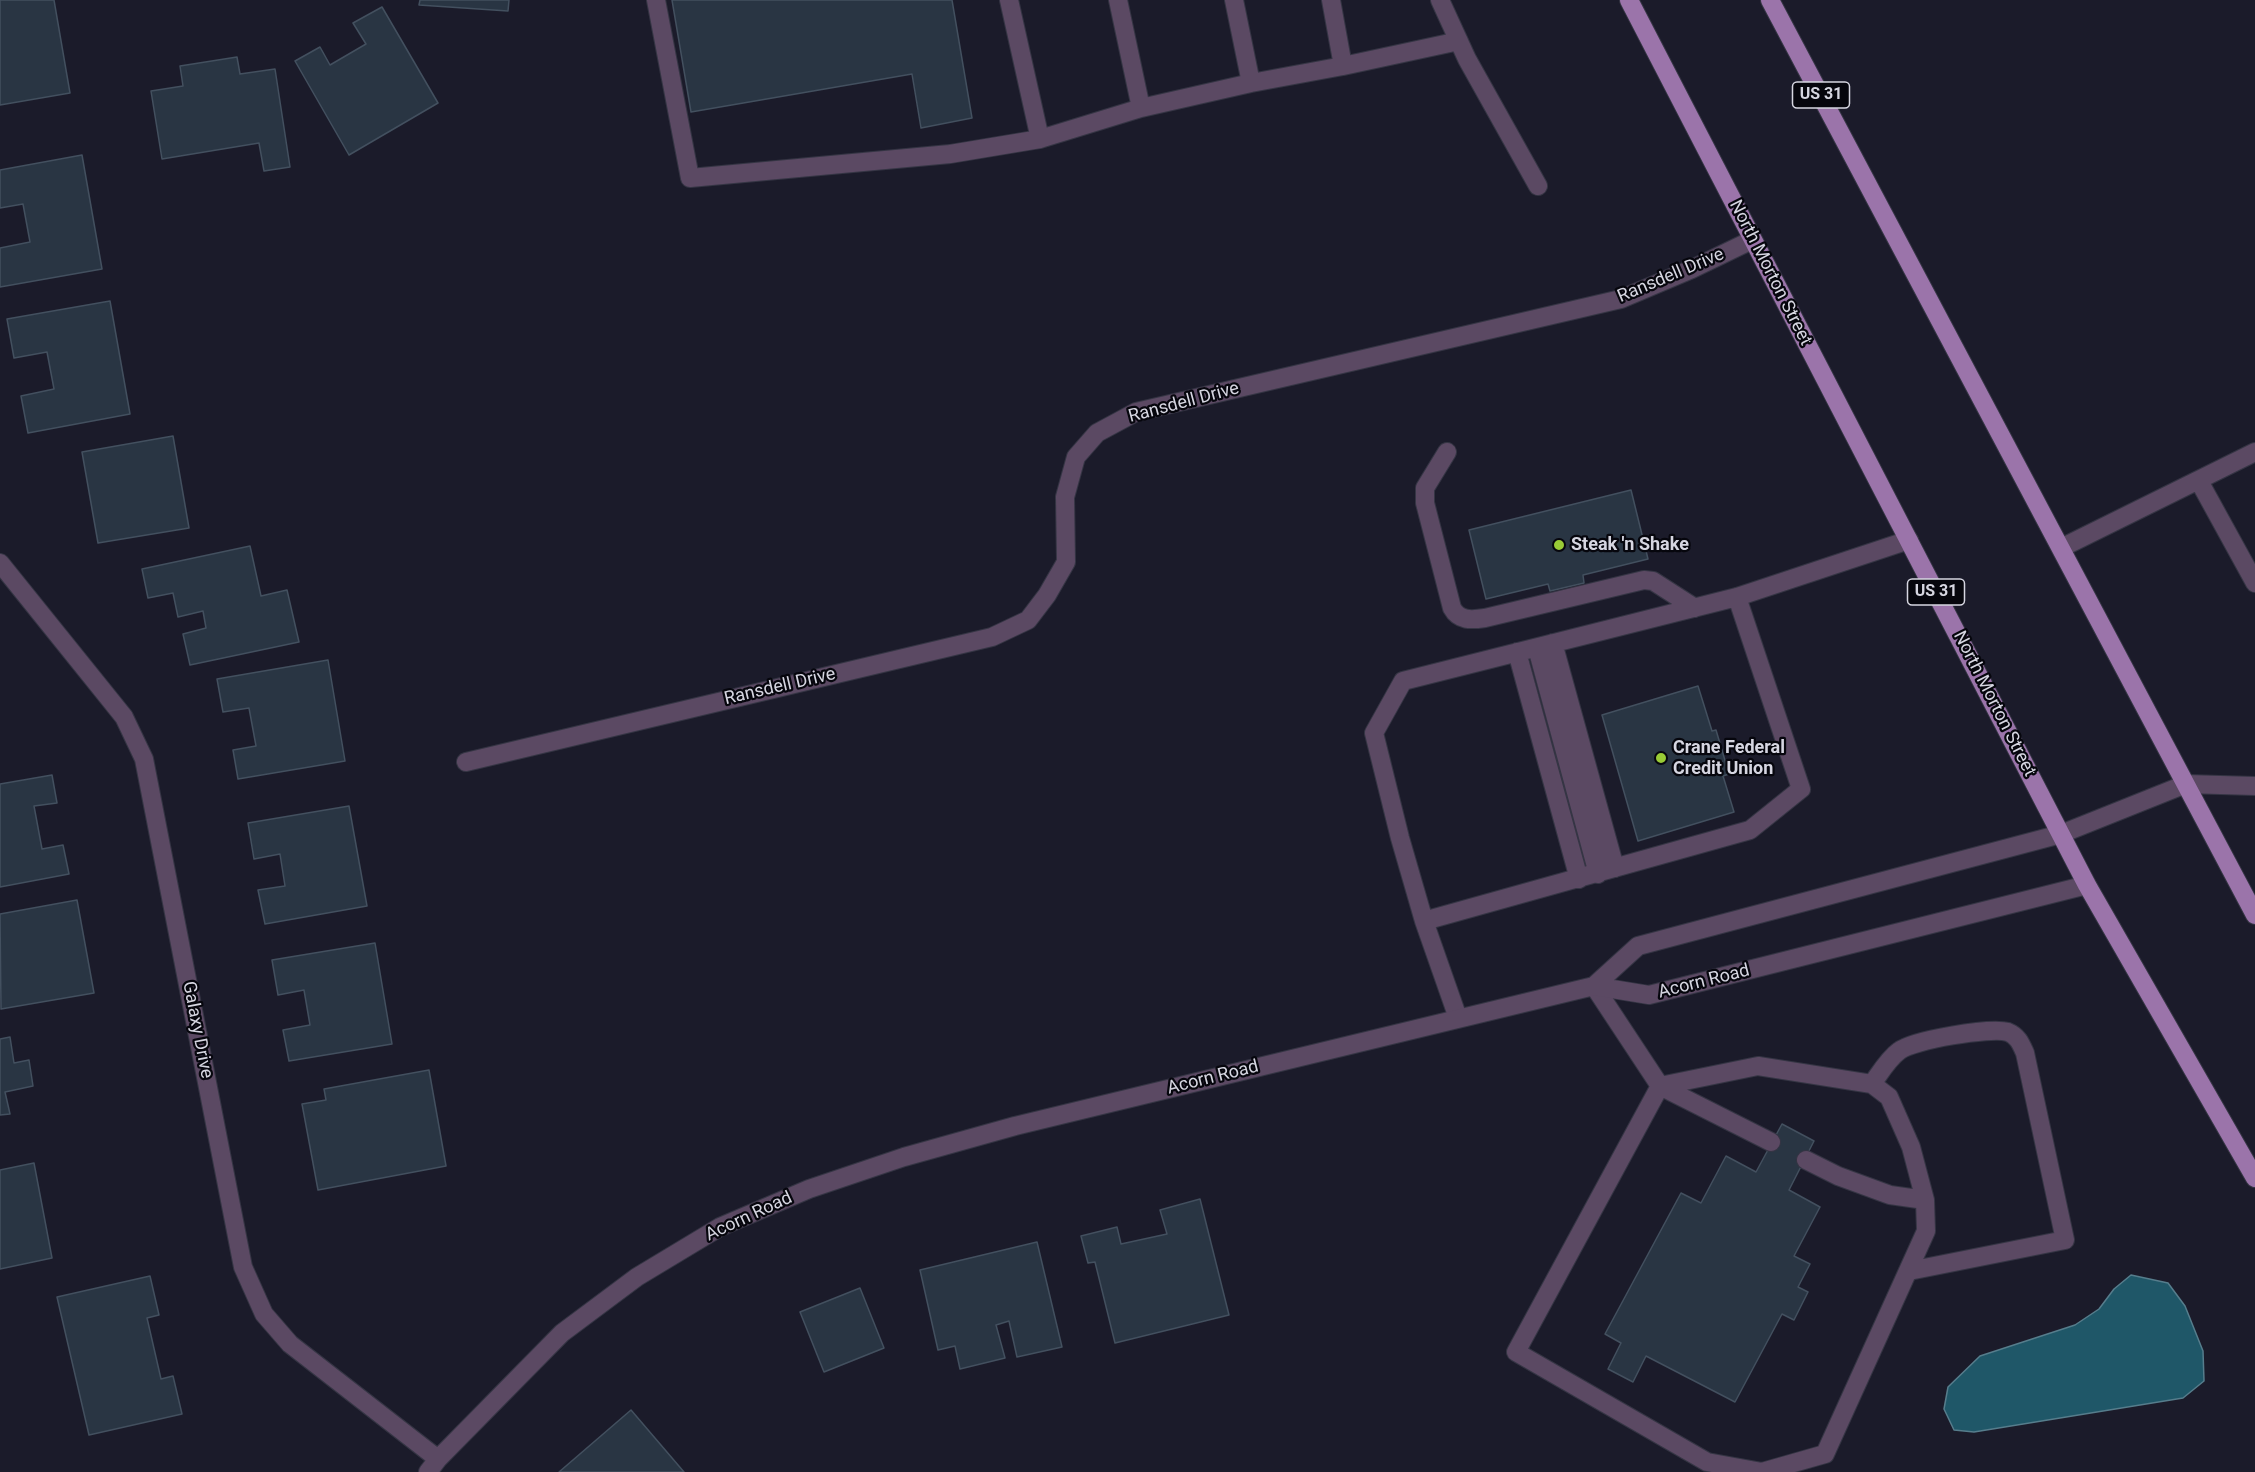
<!DOCTYPE html>
<html>
<head>
<meta charset="utf-8">
<style>
	body { margin:0 }
	canvas { display:block; background:#1b1b2a }
</style>
</head>
<body>
<canvas width="2255" height="1472"></canvas>
<script>
const context = document.querySelector('canvas').getContext('2d');
context.lineJoin = 'round';
function paint(path, color) { context.fillStyle = color; context.fill(path, 'evenodd'); }
function stroke(path, color, width, dash) { context.strokeStyle = color; context.lineWidth = width; context.lineCap = dash ? 'butt' : 'round'; context.setLineDash(dash || []); context.stroke(path); }
function label(font, color, halo, rows, align = 'center') {
  context.font = font + ' Roboto,sans-serif'; context.lineWidth = 4.5; context.setLineDash([]); context.textBaseline = 'middle'; context.strokeStyle = halo; context.fillStyle = color; for (const [text, x, y, turn = 0] of rows) {
    context.save(); context.translate(x, y); context.rotate((+turn || 0) * Math.PI / 180); context.textAlign = isNaN(turn) ? turn : align; if (halo) context.strokeText(text, 0, 0); context.fillText(text, 0, 0); context.restore();
  }
}
const water = new Path2D(`
	M2131 1275 2168 1283 2185 1306 2203 1351 2204 1381 2183 1398 1974 1432 1954 1430 1944 1409 1948 1387 1980 1356 2075 1325 2099 1309 2114 1289Z`);
paint(water, '#1f5768');
stroke(water, '#567d8c', 1.5);
const building = new Path2D(`
	M0 0H54L70 93 0 105Z
	M420 0H509L508 11 419 5Z
	M672 0H952L972 118 921 128 912 74 691 112Z
	M382 7 438 103 349 155 295 61 320 47 330 65 366 44 353 23Z
	M237 57 240 74 275 69 290 167 264 171 259 143 162 159 151 91 183 86 180 66Z
	M82 155 102 269 0 287V248L30 242 23 204 0 208V170Z
	M110 301 130 414 28 433 21 396 54 389 47 352 14 358 7 319Z
	M173 436 189 528 98 543 82 452Z
	M1631 490 1648 559 1583 575 1584 583 1550 591 1548 584 1486 599 1469 530Z
	M250 546 261 596 287 590 299 642 190 665 183 634 206 628 203 611 178 617 173 593 148 598 142 569Z
	M328 660 345 761 238 779 233 750 256 746 249 708 223 712 217 679Z
	M1698 686 1712 731 1716 730 1729 774 1723 776 1734 812 1638 841 1602 715Z
	M52 775 57 803 34 806 42 849 63 845 69 874 0 887V784Z
	M349 806 367 906 265 924 258 890 285 886 280 854 254 859 248 823Z
	M77 900 94 993 1 1009 0 914Z
	M375 943 392 1044 289 1061 283 1030 310 1025 304 990 278 995 272 960Z
	M10 1037 14 1063 29 1060 33 1086 5 1092 10 1114 0 1115V1039Z
	M429 1070 446 1166 318 1190 302 1104 326 1100 324 1089Z
	M1782 1124 1814 1141 1789 1190 1820 1207 1794 1256 1810 1264 1798 1287 1808 1292 1794 1320 1782 1314 1735 1402 1646 1356 1633 1382 1608 1369 1621 1343 1605 1334 1681 1193 1701 1203 1726 1156 1756 1172Z
	M34 1163 52 1258 0 1269V1170Z
	M1200 1199 1229 1315 1115 1343 1095 1262 1088 1263 1081 1236 1117 1227 1121 1244 1167 1234 1160 1210Z
	M1037 1242 1062 1347 1017 1357 1009 1321 996 1325 1005 1358 960 1369 955 1346 938 1350 920 1270Z
	M150 1276 159 1315 147 1318 161 1379 173 1376 182 1414 89 1435 57 1297Z
	M860 1288 884 1348 824 1372 800 1312Z
	M631 1410 684 1472H559Z`);
paint(building, '#293543');
stroke(building, '#43505f', 1.5);
const lane = new Path2D(`
	M656 0 690 178 950 154 1040 139
	M1009 0 1040 139 1141 108 1251 83 1343 66 1331 0
	M1118 0 1141 108
	M1234 0 1251 83
	M1440 0 1467 59 1538 186
	M1343 66 1459 41
	M1447 452 1425 488V503L1452 608C1459 621 1471 620 1485 618L1644 580 1653 581 1695 608
	M2199 481 2255 583
	M2061 548 2255 452
	M1737 597 1801 789 1750 830 1424 921 1400 838 1374 733 1403 681 1737 597 1909 540
	M1553 643 1615 868
	M1537 648 1598 874
	M1517 652 1579 879
	M2061 834 2186 784 2255 786
	M1424 921 1458 1018
	M1594 986 1660 1086 1771 1142
	M1758 1066 1872 1084 1889 1097 1911 1147 1925 1200 1926 1231 1825 1454 1762 1472 1707 1462 1516 1352 1660 1086Z
	M1872 1084C1880 1073 1888 1059 1899 1051 1913 1040 1990 1027 2008 1032 2018 1036 2021 1044 2025 1053L2065 1240 1909 1271
	M1806 1160 1838 1176 1890 1195 1925 1200`);
const street = new Path2D(`
	M0 563 124 717 144 759 243 1267 264 1314 290 1344 438 1459
	M466 762 992 637 1028 620 1047 595 1066 562 1065 497 1076 457 1097 433 1136 412 1621 299 1692 269 1752 240
	M1594 986 1638 946 2061 834
	M428 1472 438 1459 562 1333 637 1277 720 1227 809 1189 904 1157 1015 1126 1594 986 1649 995 2087 885`);
const primary = new Path2D(`
	M1629 0 2087 885 2255 1178
	M1770 0 2255 915`);
stroke(lane, '#353544', 20);
stroke(street, '#353544', 20);
stroke(primary, '#353544', 20);
stroke(lane, '#5b4963', 18);
stroke(street, '#5b4963', 18);
stroke(primary, '#9b74aa', 18);
for (const [x, y, r, color] of [
	[1559,545,6,"#99cb36"],
	[1661,758,6,"#99cb36"]
]) { const dot = new Path2D(); dot.arc(x, y, r, 0, 2 * Math.PI); context.fillStyle = color; context.fill(dot); stroke(dot, '#06060d', 2); }
for (const [x, y, w] of [
	[1821,95,57],
	[1936,592,57]
]) { const box = new Path2D(); box.roundRect(x - w / 2, y - 13, w, 26, 4.5); context.fillStyle = '#06060d'; context.fill(box); stroke(box, '#d6d6e1', 1.5); }
label('bold 16px', '#d6d6e1', null, [
	["US 31",1821,95],
	["US 31",1936,592]
]);
label('18px', '#d6d6e1', '#06060d', [
	["North Morton Street",1770,273,63],
	["Ransdell Drive",1671,276,-23],
	["Ransdell Drive",1184,403,-15],
	["Ransdell Drive",780,687,-13],
	["North Morton Street",1994,704,63],
	["Acorn Road",1704,982,-14],
	["Galaxy Drive",197,1030,79],
	["Acorn Road",1213,1078,-14],
	["Acorn Road",749,1217,-25]
]);
label('bold 18px', '#d6d6e1', '#06060d', [
	["Steak 'n Shake",1571,545],
	["Crane Federal",1673,748],
	["Credit Union",1673,769]
], 'left');
</script>
</body>
</html>
